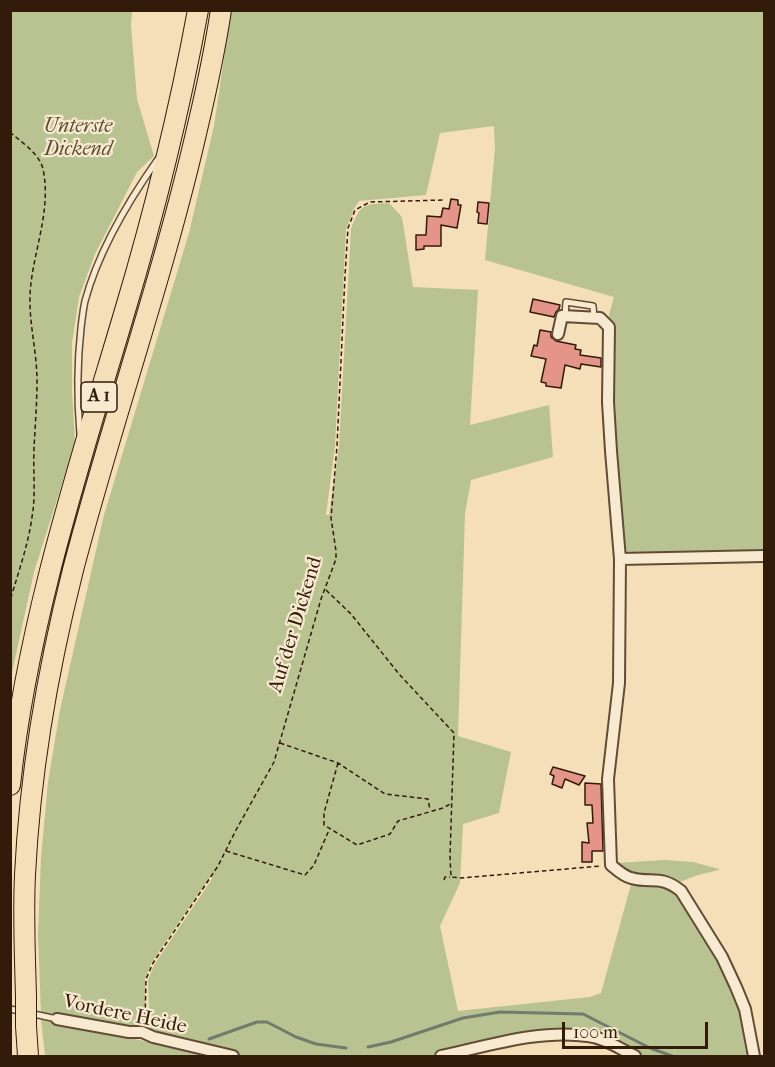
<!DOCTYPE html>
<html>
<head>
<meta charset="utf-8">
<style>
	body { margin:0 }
	#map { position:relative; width:775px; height:1067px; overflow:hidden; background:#f4dfb8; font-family:"IM FELL French Canon",serif }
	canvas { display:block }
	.frame { position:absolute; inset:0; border:12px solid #331b0a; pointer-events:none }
	.scale { position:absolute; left:562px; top:1022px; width:146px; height:27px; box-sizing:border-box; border:3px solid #331b0a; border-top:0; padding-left:8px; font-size:18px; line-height:21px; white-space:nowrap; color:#331b0a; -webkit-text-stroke:4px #f8ead1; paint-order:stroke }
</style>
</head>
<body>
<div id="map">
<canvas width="775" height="1067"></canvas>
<div class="frame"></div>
<div class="scale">100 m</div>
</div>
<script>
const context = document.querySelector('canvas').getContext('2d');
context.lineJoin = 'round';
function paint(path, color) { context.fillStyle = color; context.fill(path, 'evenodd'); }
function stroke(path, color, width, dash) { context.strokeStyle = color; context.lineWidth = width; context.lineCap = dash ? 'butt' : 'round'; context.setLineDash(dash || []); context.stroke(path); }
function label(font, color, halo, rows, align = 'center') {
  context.font = font + ' "IM FELL French Canon",serif'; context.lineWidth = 4.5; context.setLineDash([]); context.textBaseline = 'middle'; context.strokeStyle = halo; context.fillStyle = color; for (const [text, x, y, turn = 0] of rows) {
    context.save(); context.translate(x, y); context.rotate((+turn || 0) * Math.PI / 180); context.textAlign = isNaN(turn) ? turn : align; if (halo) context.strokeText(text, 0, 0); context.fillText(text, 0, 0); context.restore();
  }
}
paint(new Path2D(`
	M10 11H132L131 26 137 99 154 156 137 172 95 254 79 297 72 343V392L75 443 34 572 11 677Z
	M231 11H764V554L622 556 607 414 609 315 614 297 485 260 495 148 494 126 440 133 426 195 359 201 354 209 346 229 335 446 326 515H329L339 446 351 229C360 204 364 204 389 203L402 217 413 287 478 290 470 425 549 405 553 457 471 480 465 514 458 736 511 752 499 813 463 824 460 883 440 926 458 1011 590 997 601 993 632 881 652 882 681 895 735 990 752 1056H643L592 1033 542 1031 433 1056H244L150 1038 148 980 154 965 212 879V874L152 962 145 979 146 1038 41 1014 38 934 41 858 48 782 60 710 104 515 189 233 214 126Z
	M664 860 693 862 719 869V870L698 875 677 883 632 875 616 863Z
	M41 1019 64 1024 215 1056H45Z`), '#b9c291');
stroke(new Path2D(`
	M209 1039 257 1022H267L296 1037 316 1044 346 1048
	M368 1047 391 1042 463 1018 500 1012 583 1014 650 1048 672 1056`), '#727c6c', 3);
const building = new Path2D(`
	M451 199 458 200V205H461L457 228 441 225V246H424V249L416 250V235H426L427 216 441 217 443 208 449 209Z
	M478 202 489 203 487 224 478 223 479 213 477 212Z
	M533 299 560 305 559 309 556 312 554 317 530 312Z
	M540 330 551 332V337L556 341 576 345 575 349 581 350 580 355 601 358V367L581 364 580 369 565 365 561 388 546 386V383L541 382 546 359 531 356 534 345 537 346Z
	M553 767 585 776 579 785 565 779 562 788 552 784 554 776 550 774Z
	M585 783 601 784 603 851H592V862H582V842L589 843 587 823H593L592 805H585Z`);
paint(building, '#e49488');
stroke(building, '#331b0a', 1.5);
const service = new Path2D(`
	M565 316 566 302 593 306 594 318
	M80 434C77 399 77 364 81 328 82 320 83 310 85 301 98 253 129 200 158 159
	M10 1009 57 1019`);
const minor = new Path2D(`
	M558 334 562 316 600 318 609 327 608 402 611 451 620 559 619 683 608 779 611 865C616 869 623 876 631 878 652 884 660 874 681 891L722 957 736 987 745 1009 754 1056
	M620 559 764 556
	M57 1019 129 1032H142L153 1037 233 1056
	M441 1056C488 1046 539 1029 588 1036 605 1038 620 1049 635 1056`);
const motorway = new Path2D(`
	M10 785C27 624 78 469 124 314 154 214 179 113 198 10
	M26 997C25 956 23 915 25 875 30 772 48 669 73 570 112 420 164 275 198 125 207 87 215 49 221 10
	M26 1026 28 1056`);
stroke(service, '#634c36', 8);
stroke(minor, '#634c36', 14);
stroke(motorway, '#331b0a', 22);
stroke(new Path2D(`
	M10 132C22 143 39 153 43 169 52 212 32 253 30 295 29 324 37 352 37 381 37 404 35 427 34 449 33 472 36 495 32 517 28 546 18 573 10 601
	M326 590 351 614 399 674 454 733 450 856 451 877 461 878 601 866
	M280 743 338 763 385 794 428 799 430 810
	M338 763 324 813V825L357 845 390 834 398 821 443 808 452 803
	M226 851 305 875 314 865 329 830
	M444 880 445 877H450
	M145 1023 146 979 153 963 218 866 236 830 274 762 321 599 336 559V551L331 518 337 446 345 276 348 228 355 210 370 202 444 200`), '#331b0a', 1.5, [4.5, 3]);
stroke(service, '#f8ead1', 5);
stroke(minor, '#f8ead1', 10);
stroke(motorway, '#f4dfb8', 20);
const motorwayBridge = new Path2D(`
	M26 997V1026`);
stroke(motorwayBridge, '#331b0a', 22, []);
stroke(motorwayBridge, '#f4dfb8', 20);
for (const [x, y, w] of [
	[99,397,36]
]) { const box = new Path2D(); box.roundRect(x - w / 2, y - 15, w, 30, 4.5); context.fillStyle = '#f8ead1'; context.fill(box); stroke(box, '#331b0a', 1.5); }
label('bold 18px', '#331b0a', null, [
	["A 1",99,397]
]);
label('italic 20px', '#5b4d32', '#f8ead1', [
	["Unterste",78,127],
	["Dickend",78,150]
]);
label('20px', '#331b0a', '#f8ead1', [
	["Auf der Dickend",296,625,-73],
	["Vordere Heide",125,1015,12]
]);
</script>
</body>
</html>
